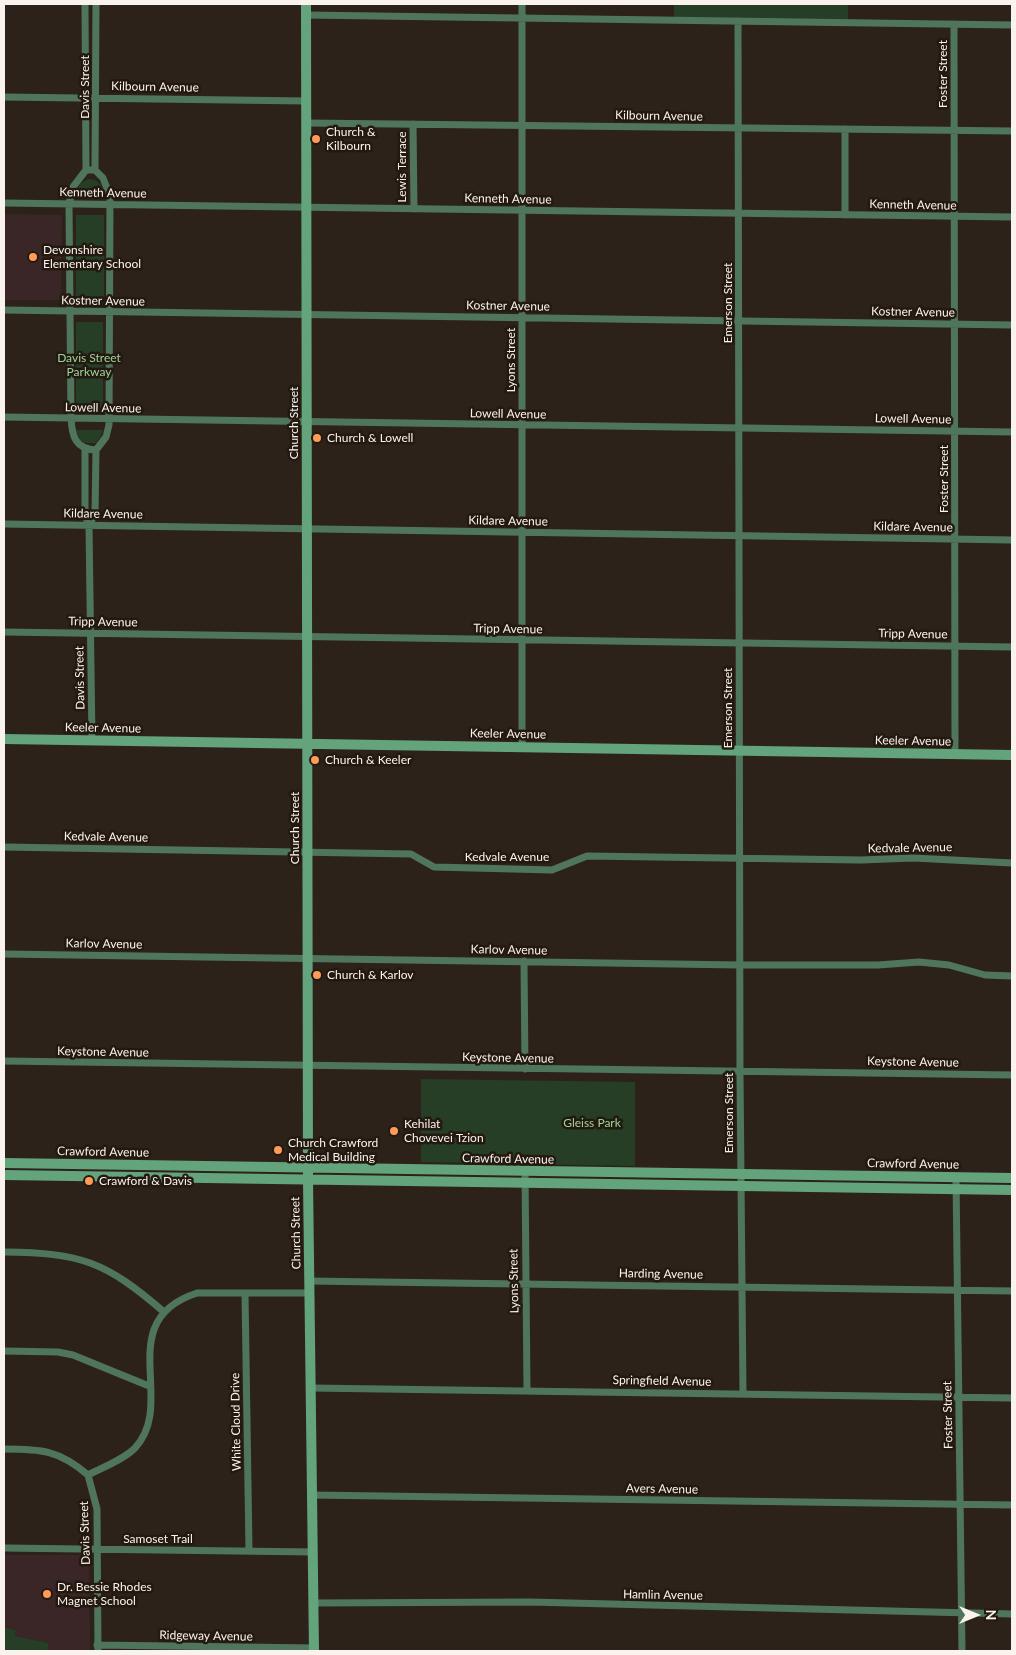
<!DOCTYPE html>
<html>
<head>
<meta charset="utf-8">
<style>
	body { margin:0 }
	#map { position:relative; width:1016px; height:1655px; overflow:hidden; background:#2d221a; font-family:Lato,sans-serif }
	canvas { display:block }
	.frame { position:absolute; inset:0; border:5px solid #faf3ed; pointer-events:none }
	.north { position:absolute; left:951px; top:1590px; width:50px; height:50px; -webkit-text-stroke:4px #231910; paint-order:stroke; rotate:90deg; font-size:14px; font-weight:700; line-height:20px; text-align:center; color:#faf3ed }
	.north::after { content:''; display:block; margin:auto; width:18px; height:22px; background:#faf3ed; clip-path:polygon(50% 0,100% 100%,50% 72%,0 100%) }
</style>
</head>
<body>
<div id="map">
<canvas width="1016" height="1655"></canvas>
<div class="frame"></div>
<div class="north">N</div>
</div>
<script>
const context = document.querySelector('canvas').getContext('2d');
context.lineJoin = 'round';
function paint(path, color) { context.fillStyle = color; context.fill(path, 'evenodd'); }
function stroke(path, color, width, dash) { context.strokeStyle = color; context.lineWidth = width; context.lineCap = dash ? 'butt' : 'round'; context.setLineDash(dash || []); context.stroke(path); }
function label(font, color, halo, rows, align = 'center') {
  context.font = font + ' Lato,sans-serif'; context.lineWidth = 5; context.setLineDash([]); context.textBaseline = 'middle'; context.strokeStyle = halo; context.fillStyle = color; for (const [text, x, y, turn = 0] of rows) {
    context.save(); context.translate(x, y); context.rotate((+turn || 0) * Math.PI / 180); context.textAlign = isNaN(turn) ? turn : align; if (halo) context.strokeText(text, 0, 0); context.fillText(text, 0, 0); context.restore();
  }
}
paint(new Path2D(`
	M4 214 62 215 61 300H4Z
	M4 1555H84L89 1558 90 1651H48L47 1643 15 1636 16 1630 4 1627Z`), '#3a2627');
paint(new Path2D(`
	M674 4H848V21L674 17Z
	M88 179C98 179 102 184 104 193L76 194 80 184Z
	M76 215H104V301H76Z
	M76 322H103V408H76Z
	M76 430H103L101 436 96 443H84L80 440Z
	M421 1079 635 1082V1166L421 1162Z
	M4 1627 16 1630 15 1636 48 1643V1651H4Z`), '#263d26');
stroke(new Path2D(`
	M85 4 86 170 73 187 69 204 71 418C72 436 75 449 96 450L106 437 109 425 110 196 103 178 95 170H86
	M306 15 1012 25
	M738 21 740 1072 743 1394
	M954 24 955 754
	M4 97 306 101
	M306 123 1012 131
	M413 124 414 209
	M95 170 96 4
	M4 203 1012 217
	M845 215V129
	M4 310 1012 325
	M4 417 1012 432
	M85 449V514L89 526 92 740
	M4 524 1012 540
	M89 526 95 513 96 450
	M4 632 1012 647
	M522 747V4
	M4 847 411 854 434 867 552 870 587 856 861 860 913 858 1012 863
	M4 954 740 965H878L919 962 949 965 985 975 1012 976
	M524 961 525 1069
	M4 1061 1012 1075
	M525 1171 527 1390
	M956 1178 962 1651
	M4 1252C81 1253 105 1261 164 1312
	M309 1281 1012 1291
	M245 1294 249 1550
	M4 1351 58 1352 73 1355 149 1386
	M311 1388 1012 1398
	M4 1449C41 1449 59 1450 88 1475
	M88 1475C103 1467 123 1460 135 1448 178 1402 111 1321 197 1293H309
	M88 1475 97 1509 98 1651
	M312 1495 1012 1505
	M4 1548 313 1552
	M314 1603 530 1602 1012 1614
	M97 1645 314 1648`), '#4f765d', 7);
stroke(new Path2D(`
	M306 4 308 1180 314 1651
	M4 739 1012 755
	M4 1163 1012 1178
	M4 1175 1012 1190`), '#64a47c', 10);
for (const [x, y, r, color] of [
	[316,139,5,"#fe9b59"],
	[33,257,5,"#fe9b59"],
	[317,438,5,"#fe9b59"],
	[315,760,5,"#fe9b59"],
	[317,975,5,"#fe9b59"],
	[394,1131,5,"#fe9b59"],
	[278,1150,5,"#fe9b59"],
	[89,1181,5,"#fe9b59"],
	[47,1594,5,"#fe9b59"]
]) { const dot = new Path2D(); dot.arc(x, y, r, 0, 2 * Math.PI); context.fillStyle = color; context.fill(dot); stroke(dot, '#231910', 2); }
label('12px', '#faf3ed', '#231910', [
	["Foster Street",943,74,-90],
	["Davis Street",85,87,-90],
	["Kilbourn Avenue",155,87,1],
	["Kilbourn Avenue",659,116,1],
	["Lewis Terrace",402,167,-90],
	["Kenneth Avenue",103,193,1],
	["Kenneth Avenue",508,199,1],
	["Kenneth Avenue",913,205,1],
	["Kostner Avenue",103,301,1],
	["Emerson Street",728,303,-90],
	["Kostner Avenue",508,306,1],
	["Kostner Avenue",913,312,1],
	["Lyons Street",511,360,-90],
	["Lowell Avenue",103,408,1],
	["Lowell Avenue",508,414,1],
	["Lowell Avenue",913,419,1],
	["Church Street",294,423,-90],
	["Foster Street",944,479,-90],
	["Kildare Avenue",103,514,1],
	["Kildare Avenue",508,521,1],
	["Kildare Avenue",913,527,1],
	["Tripp Avenue",103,622,1],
	["Tripp Avenue",508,629,1],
	["Tripp Avenue",913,634,1],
	["Davis Street",80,678,-91],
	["Emerson Street",728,708,-90],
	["Keeler Avenue",103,728,1],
	["Keeler Avenue",508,734,1],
	["Keeler Avenue",913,741,1],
	["Church Street",295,828,-90],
	["Kedvale Avenue",106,837,1],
	["Kedvale Avenue",910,848,-1],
	["Kedvale Avenue",507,857],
	["Karlov Avenue",104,944,1],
	["Karlov Avenue",509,950,1],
	["Keystone Avenue",103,1052,1],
	["Keystone Avenue",508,1058,1],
	["Keystone Avenue",913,1062,1],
	["Emerson Street",729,1113,-90],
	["Crawford Avenue",103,1152,1],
	["Crawford Avenue",508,1159,1],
	["Crawford Avenue",913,1164,1],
	["Church Street",296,1233,-91],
	["Harding Avenue",661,1274,1],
	["Lyons Street",514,1281,-91],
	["Springfield Avenue",662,1381,1],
	["Foster Street",948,1415,-91],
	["White Cloud Drive",236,1422,-91],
	["Avers Avenue",662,1489,1],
	["Davis Street",85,1533,-92],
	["Samoset Trail",158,1539],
	["Hamlin Avenue",663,1595,1],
	["Ridgeway Avenue",206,1636,1]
]);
label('12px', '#faf3ed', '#231910', [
	["Church &",326,132],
	["Kilbourn",326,146],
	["Devonshire",43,250],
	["Elementary School",43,264],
	["Church & Lowell",327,438],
	["Church & Keeler",325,760],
	["Church & Karlov",327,975],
	["Kehilat",404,1124],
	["Chovevei Tzion",404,1138],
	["Church Crawford",288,1143],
	["Medical Building",288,1157],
	["Crawford & Davis",99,1181],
	["Dr. Bessie Rhodes",57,1587],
	["Magnet School",57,1601]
], 'left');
label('12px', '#9cd599', '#231910', [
	["Davis Street",89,358],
	["Parkway",89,372],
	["Gleiss Park",592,1123]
]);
</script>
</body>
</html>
